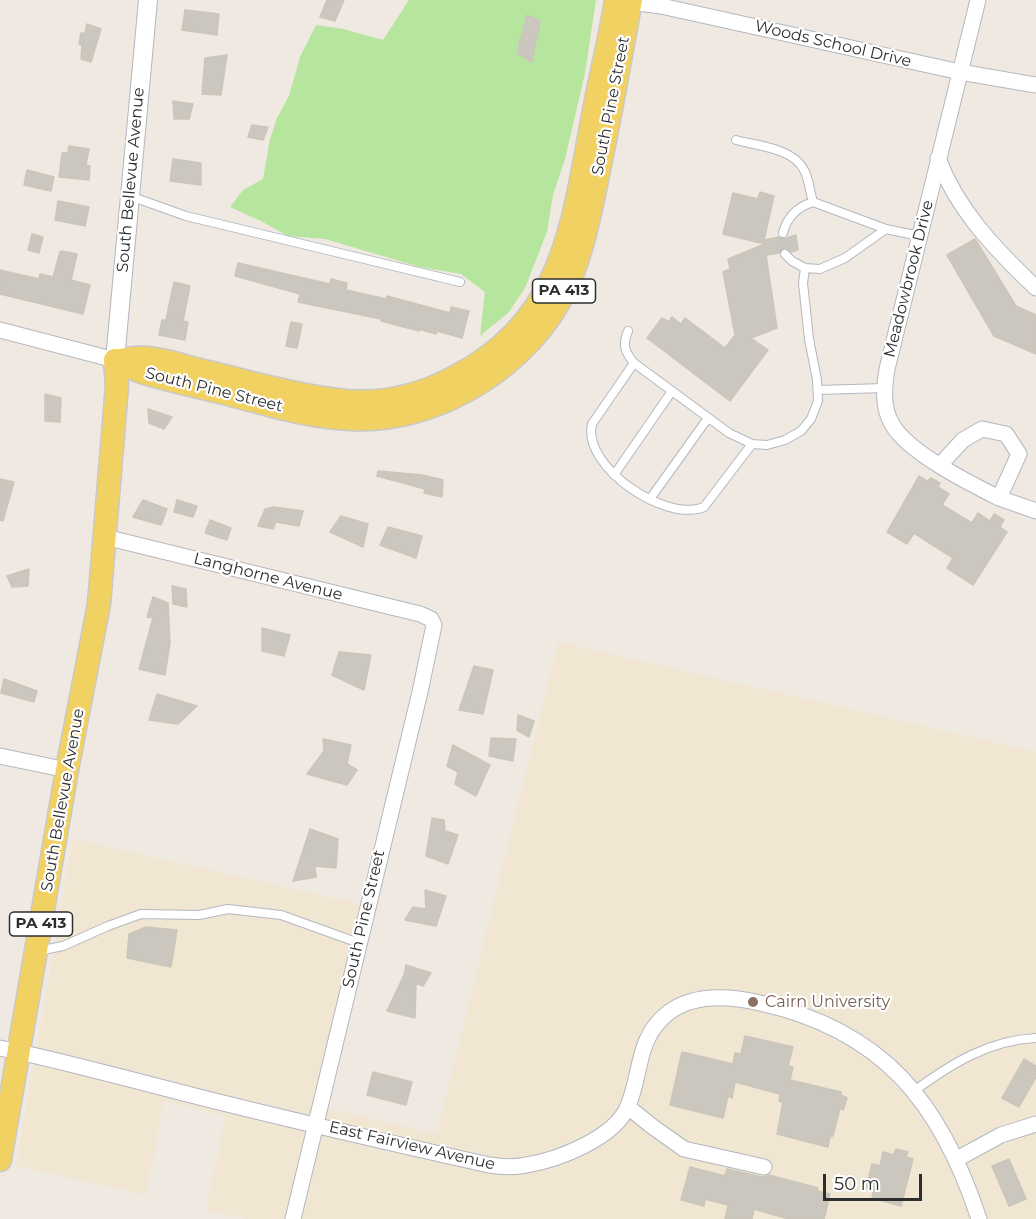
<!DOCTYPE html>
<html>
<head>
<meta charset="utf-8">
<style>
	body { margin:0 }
	#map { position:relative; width:1036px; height:1219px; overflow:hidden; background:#efe9e1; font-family:Montserrat,sans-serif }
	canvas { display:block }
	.scale { position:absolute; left:823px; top:1174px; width:99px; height:27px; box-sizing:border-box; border:3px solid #2e2e2e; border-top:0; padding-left:8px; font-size:18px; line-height:21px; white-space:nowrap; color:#2e2e2e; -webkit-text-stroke:4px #fff; paint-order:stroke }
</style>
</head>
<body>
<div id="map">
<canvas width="1036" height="1219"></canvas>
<div class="scale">50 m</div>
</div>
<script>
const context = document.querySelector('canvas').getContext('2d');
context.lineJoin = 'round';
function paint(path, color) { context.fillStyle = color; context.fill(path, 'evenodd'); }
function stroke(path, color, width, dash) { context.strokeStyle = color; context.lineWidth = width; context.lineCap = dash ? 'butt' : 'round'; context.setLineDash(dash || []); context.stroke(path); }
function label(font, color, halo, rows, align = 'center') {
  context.font = font + ' Montserrat,sans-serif'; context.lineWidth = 4.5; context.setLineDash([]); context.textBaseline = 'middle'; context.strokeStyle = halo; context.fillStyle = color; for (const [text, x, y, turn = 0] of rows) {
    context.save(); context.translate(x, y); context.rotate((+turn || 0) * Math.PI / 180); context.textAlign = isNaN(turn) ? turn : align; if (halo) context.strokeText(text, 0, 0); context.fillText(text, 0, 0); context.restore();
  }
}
paint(new Path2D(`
	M558 642 1036 752V1219H245L206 1210 226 1116 164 1100 146 1195 16 1166 73 839 360 904 321 1107 437 1134Z`), '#f0e6d1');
paint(new Path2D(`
	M409 0H596L585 73 565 159 553 195 547 232 525 288 509 312 480 336 485 292 461 274 420 267 325 239 288 236 261 221 230 207 243 190 263 179 270 139 277 118 289 96 300 57 316 25 343 29 383 40Z`), '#b6e59e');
const building = new Path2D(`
	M327 0H344L335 21 320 17Z
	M185 10 219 14 217 35 182 30Z
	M527 15 540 21 532 62 517 53Z
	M87 24 101 29 91 62 81 59 82 45 79 44 81 33H85Z
	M227 55 221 95 202 94 205 58Z
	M173 101 193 104 189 119H174Z
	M252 125 268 127 263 140 248 137Z
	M69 146 89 149 86 165 90 166 89 180 59 177 62 153H68Z
	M173 159 201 163V185L170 181Z
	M27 170 54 177 51 191 24 185Z
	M760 192 774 196 764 240 779 237 784 239 796 235 798 250 791 252 784 248 779 253 766 255 777 328 751 338 768 350 730 401 647 338 662 318 669 322 672 317 681 324 685 318 725 348 735 335 723 272 730 269 728 259 765 244 723 234 733 193 758 199Z
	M58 201 89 207 85 226 55 220Z
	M32 234 43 237 39 253 28 250Z
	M975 239 1016 306 1036 315V354L994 336 947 255Z
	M62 251 77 254 71 280 90 285 83 314 0 294V270L39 279 40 274 53 277 60 252Z
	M238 263 330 284 331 279 347 283 346 290 386 299 387 296 450 313 451 307 469 311 462 338 437 331 436 334 419 329V331L381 321V319L298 302 300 294 235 276Z
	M174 282 190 286 183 321 188 322 185 340 159 335 162 320H166Z
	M291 322 302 324 297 348 286 346Z
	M45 394 61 398 60 422 45 421Z
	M148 409 172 417 164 429 149 423Z
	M378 471 422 475 443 480 442 497 424 493 425 489 377 476Z
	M919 476 927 481 931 478 940 483 938 487 949 494 942 505 972 523 978 513 990 521 994 514 1004 520 1000 527 1007 532 973 585 947 568 953 558 914 533 907 544 887 532Z
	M0 479 14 482 3 521 0 520Z
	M143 500 167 509 161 525 133 517Z
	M177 500 197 506 193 517 174 512Z
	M274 507 303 511 299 526 276 522 273 529 258 526 265 509Z
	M341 516 368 524 363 547 330 532Z
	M210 520 231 528 227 540 205 533Z
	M388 527 422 536 416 558 380 545Z
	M29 569 28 586 12 587 7 576Z
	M172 586 186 589 187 607 173 604Z
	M153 597 168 603 170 643 165 675 139 669 153 618 147 617Z
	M262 628 290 635 284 656 262 651Z
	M339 652 371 655 364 690 332 675Z
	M474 666 493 670 483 714 459 710Z
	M4 679 37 691 34 702 1 693Z
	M157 694 197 706 178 724 149 720Z
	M518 715 534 721 529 737 517 730Z
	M491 738 516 739 513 761 489 756Z
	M323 739 351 745 347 764 357 770 347 785 307 774 324 751Z
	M453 745 490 765 476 796 455 784 458 772 447 766Z
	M432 818 444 820 445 831 458 835 448 864 426 856Z
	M310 829 338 839 336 868 315 866 316 877 293 881Z
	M425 890 446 896 436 926 405 920 413 907 426 909Z
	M146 927 177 930 171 967 127 958 129 934Z
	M406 965 431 973 423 986 416 983 415 1018 387 1011 404 975Z
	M745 1036 793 1047 788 1066 793 1067 790 1080 841 1092V1095L847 1098 843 1110 840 1108 833 1136H830L828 1147 777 1134 783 1102 779 1101 780 1094 735 1082 732 1098 728 1096 723 1118 670 1105 682 1052 733 1064 735 1053 741 1054Z
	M1024 1059 1036 1066V1077L1019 1107 1002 1098Z
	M373 1072 412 1082 406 1105 367 1095Z
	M896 1149 908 1152 906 1157 913 1159 901 1206 872 1198 874 1190 866 1188 872 1164 880 1166 883 1152 894 1155Z
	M1009 1159 1026 1199 1009 1206 992 1166Z
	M690 1167 725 1176 727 1169 762 1177 769 1175 818 1188 817 1191 830 1194 824 1219H788L754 1209 752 1219H725L728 1205 705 1199 704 1206 681 1200Z`);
paint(building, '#cbc7bf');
stroke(building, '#cbc5ba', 1.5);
const service = new Path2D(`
	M736 140C758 146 793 148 804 170 809 179 810 192 813 202
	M130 196 186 216 460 282
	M783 233C787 217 797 207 813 202L886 229
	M785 254 792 261 805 268
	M628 331C622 345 625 352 634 363L729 433 752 444 767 445 785 440 801 431 811 419 818 401 817 380 809 339 803 283 805 268 820 269 845 258 886 229 919 236
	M634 363 592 424C582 467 666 523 704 507L752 444
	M818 390 884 388
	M614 475 672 391
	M650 499 708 418
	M38 951 63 946 108 926 141 914 199 915 228 909 281 915 359 943
	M914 1091C951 1064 989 1040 1036 1038`);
const minor = new Path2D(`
	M978 0 887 369C884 388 882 407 892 424 907 452 971 484 999 498
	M623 1 661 6 960 72 1036 85
	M938 158C957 210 996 250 1036 288
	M0 330 115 360
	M940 465 963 440 982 429 1006 434 1019 454 999 498 1036 511
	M105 537 420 614 431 619 434 625 420 692 293 1219
	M0 756 67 770
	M0 1048C65 1061 127 1079 191 1095 290 1120 390 1143 489 1165 502 1167 513 1168 526 1165 558 1160 615 1138 628 1106 642 1073 636 1038 668 1013 694 993 730 996 760 1003 883 1030 941 1103 979 1219
	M628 1107 653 1127 684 1149 764 1167
	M957 1159 1001 1135 1036 1124`);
const tertiary = new Path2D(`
	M115 360 148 0`);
const primary = new Path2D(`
	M115 360C125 365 136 371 148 374 175 382 204 388 231 395 271 405 310 418 351 419 437 424 531 365 567 287 585 246 592 203 601 160 612 107 621 54 631 0
	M119 360C128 359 137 357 146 358 166 359 189 368 208 372 254 383 299 396 346 401 384 404 422 395 455 377 565 319 572 226 593 116 600 77 610 39 616 0
	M0 1160 67 770 99 604 117 386 115 360`);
stroke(service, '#b4b7c1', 10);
stroke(minor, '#b4b7c1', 17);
stroke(tertiary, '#b4b7c1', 20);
stroke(primary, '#c9c9c9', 25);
stroke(service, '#fff', 8);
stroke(minor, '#fff', 15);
stroke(tertiary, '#fff', 18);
stroke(primary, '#f2d163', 22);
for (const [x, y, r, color] of [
	[753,1002,6,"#8d6e63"]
]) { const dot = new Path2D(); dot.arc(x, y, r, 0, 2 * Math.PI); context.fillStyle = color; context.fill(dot); stroke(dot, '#fff', 2); }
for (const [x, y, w] of [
	[564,291,63],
	[41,924,63]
]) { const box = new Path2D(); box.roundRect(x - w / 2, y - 12, w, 24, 4.5); context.fillStyle = '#fff'; context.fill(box); stroke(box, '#2e2e2e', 1.5); }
label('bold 15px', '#2e2e2e', null, [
	["PA 413",564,291],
	["PA 413",41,924]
]);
label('16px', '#2e2e2e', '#fff', [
	["Woods School Drive",833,44,13],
	["South Pine Street",611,106,-79],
	["South Bellevue Avenue",131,180,-85],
	["Meadowbrook Drive",909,279,-76],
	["South Pine Street",214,390,14],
	["Langhorne Avenue",268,577,14],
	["South Bellevue Avenue",63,800,-80],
	["South Pine Street",364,919,-77],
	["East Fairview Avenue",412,1146,13]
]);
label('16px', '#785e54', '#fff', [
	["Cairn University",765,1002]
], 'left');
</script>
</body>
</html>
